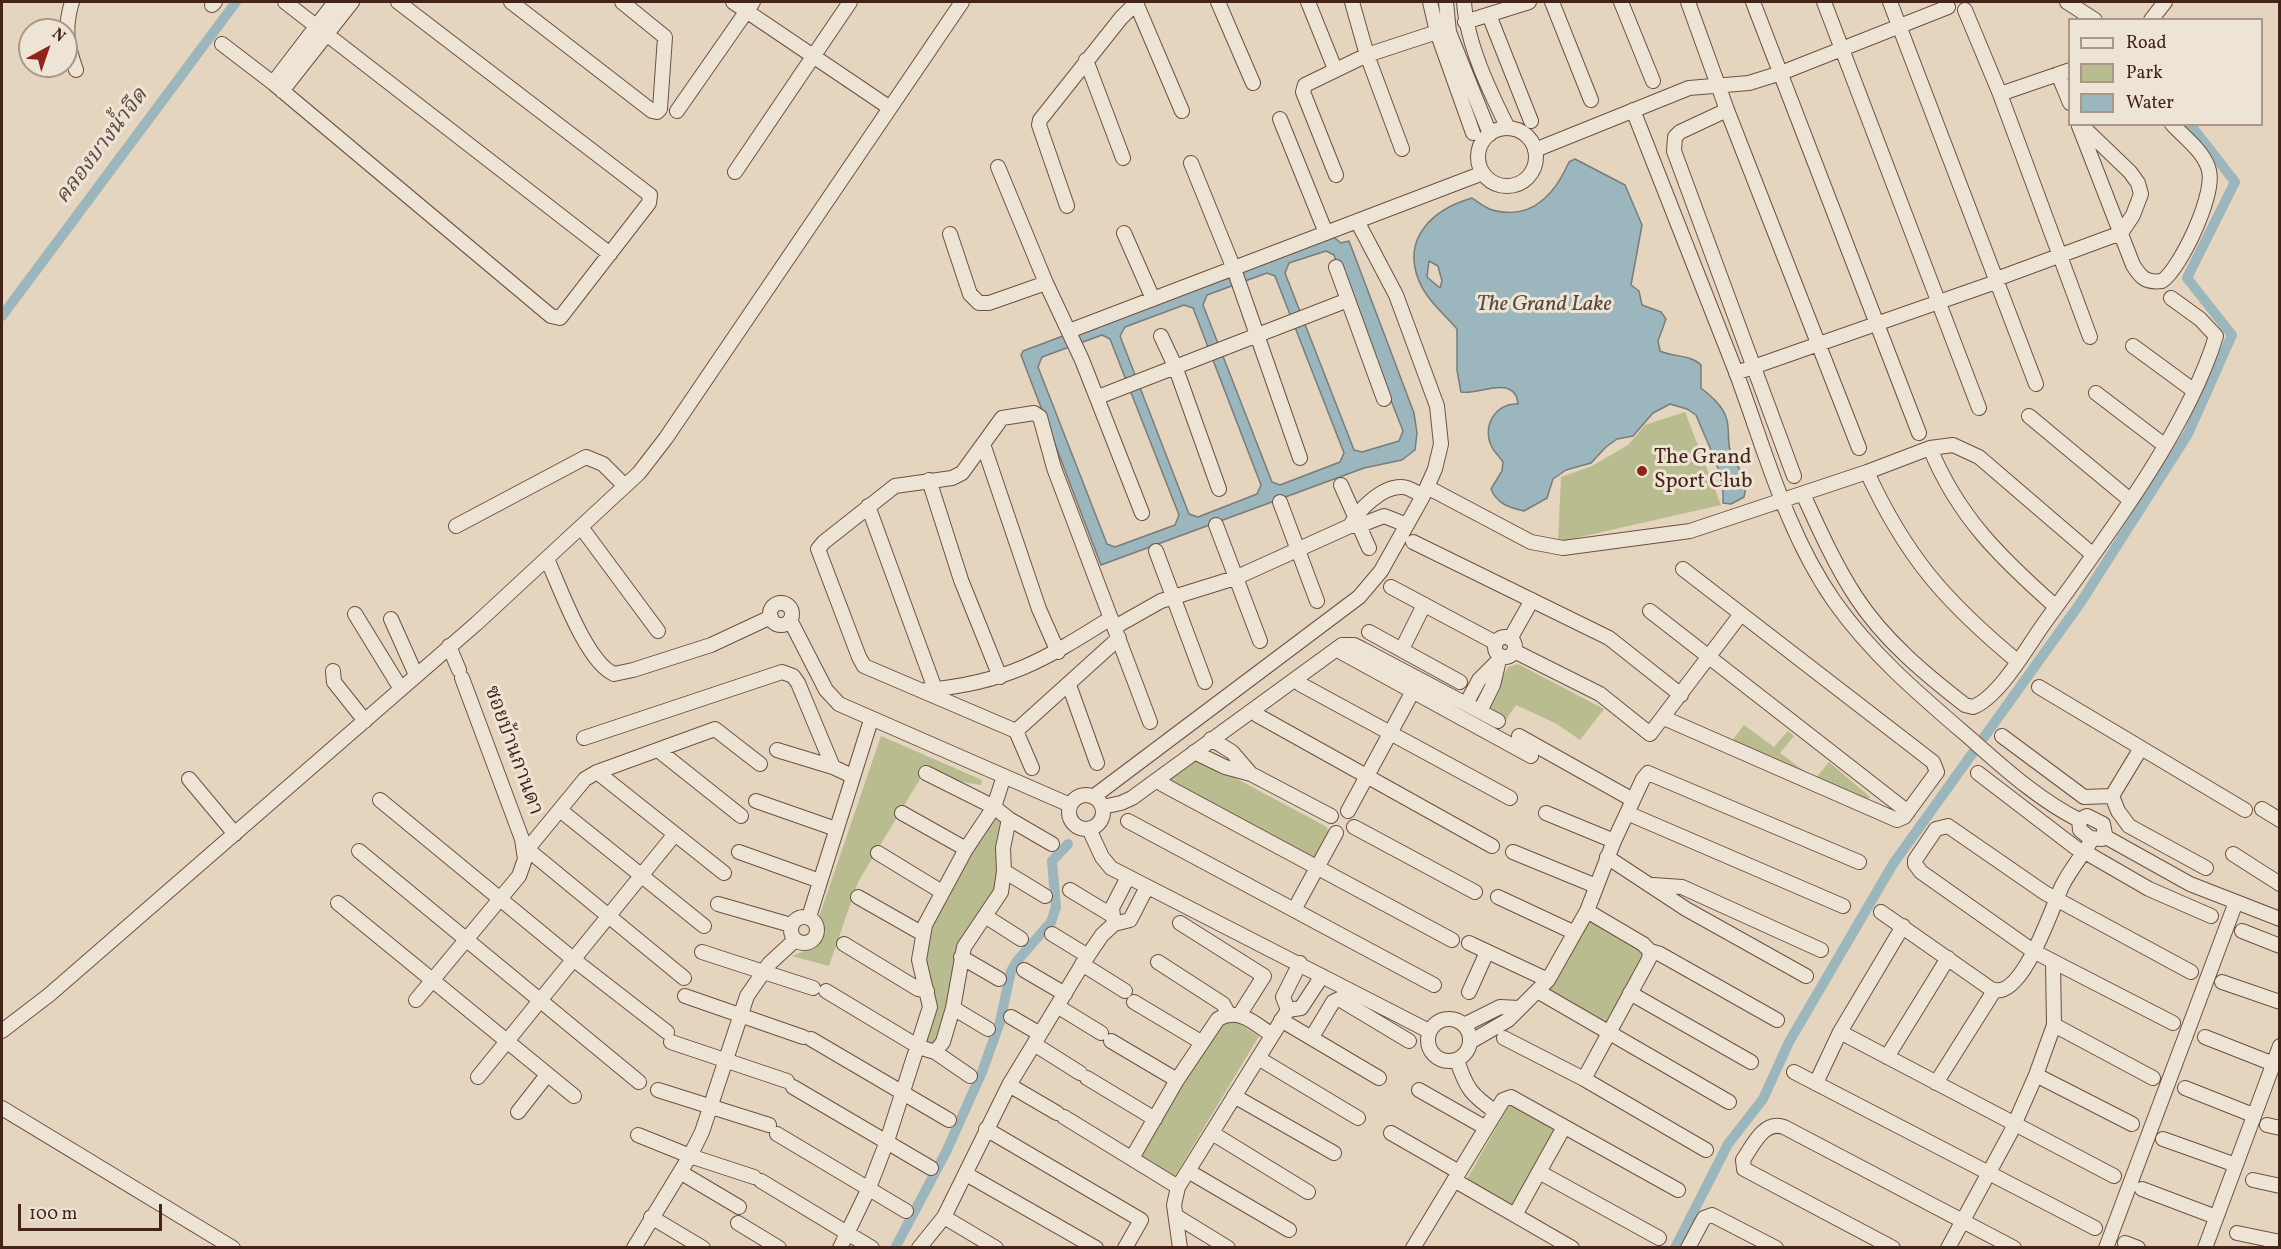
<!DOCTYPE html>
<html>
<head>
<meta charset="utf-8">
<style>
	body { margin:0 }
	#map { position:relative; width:2281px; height:1249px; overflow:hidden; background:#e5d5be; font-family:Vollkorn,serif }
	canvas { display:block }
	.frame { position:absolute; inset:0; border:3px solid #442419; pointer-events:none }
	.legend { position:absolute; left:2068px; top:18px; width:195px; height:108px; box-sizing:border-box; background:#eee4d5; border:2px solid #aa978a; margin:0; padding:8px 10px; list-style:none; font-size:18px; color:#442419 }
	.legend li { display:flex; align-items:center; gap:12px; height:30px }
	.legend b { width:30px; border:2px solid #aa978a }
	.north { position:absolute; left:18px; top:18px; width:60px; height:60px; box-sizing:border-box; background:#eee4d5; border:2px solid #aa978a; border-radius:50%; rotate:40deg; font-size:16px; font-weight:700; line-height:24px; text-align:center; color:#442419 }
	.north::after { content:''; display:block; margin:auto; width:21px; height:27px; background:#8f2418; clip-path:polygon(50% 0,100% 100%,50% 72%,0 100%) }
	.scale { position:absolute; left:18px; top:1204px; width:144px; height:27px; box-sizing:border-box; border:3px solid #442419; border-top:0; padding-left:8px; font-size:18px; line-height:21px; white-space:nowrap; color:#442419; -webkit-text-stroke:4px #eee4d5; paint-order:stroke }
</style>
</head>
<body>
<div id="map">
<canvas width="2281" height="1249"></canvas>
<div class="frame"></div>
<ul class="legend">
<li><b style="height:8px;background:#eee4d5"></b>Road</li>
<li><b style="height:16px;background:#b9bc8e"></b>Park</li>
<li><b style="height:16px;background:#9bb6bc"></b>Water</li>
</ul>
<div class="north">N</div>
<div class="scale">100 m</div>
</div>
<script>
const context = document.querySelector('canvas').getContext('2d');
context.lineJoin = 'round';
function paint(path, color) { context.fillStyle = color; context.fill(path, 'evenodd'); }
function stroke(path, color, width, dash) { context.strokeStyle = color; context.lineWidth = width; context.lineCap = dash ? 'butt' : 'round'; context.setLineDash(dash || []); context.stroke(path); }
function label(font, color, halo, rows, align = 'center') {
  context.font = font + ' Vollkorn,"Noto Serif Thai",serif'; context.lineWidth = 6; context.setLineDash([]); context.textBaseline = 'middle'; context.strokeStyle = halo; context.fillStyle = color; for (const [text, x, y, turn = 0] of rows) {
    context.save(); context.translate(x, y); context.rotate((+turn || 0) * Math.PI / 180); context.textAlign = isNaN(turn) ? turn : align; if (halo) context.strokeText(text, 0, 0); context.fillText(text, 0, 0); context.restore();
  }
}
paint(new Path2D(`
	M1685 412 1721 505 1558 542 1561 477 1592 466 1628 445 1645 425Z
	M1518 664 1604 709 1580 740 1557 724 1516 705 1506 720 1488 707 1508 667Z
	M1744 725 1774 747 1788 731 1794 736 1780 753 1815 779 1829 762 1870 797 1865 803 1731 742Z
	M881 736 982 780 981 785 950 780 926 769 858 882 829 966 792 956 818 946 826 932 819 917Z
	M1194 756 1327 827 1329 836 1317 861 1163 780Z
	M994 816 1003 825 996 894 955 962 939 1040 933 1047 923 1045 924 964 934 916Z
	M1590 917 1646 951 1606 1025 1547 990Z
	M1229 1020 1238 1023 1259 1036 1173 1179 1139 1157 1209 1035Z
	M1511 1102 1557 1128 1513 1205 1467 1179Z`), '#b9bc8e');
const water = new Path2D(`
	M1575 159 1625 185 1642 225 1631 285 1639 291 1642 305 1661 312 1666 319 1658 341 1660 351C1673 357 1692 355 1701 365V388C1711 396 1722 405 1726 417 1730 427 1727 439 1730 450 1735 472 1751 470 1744 497L1731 504 1723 503C1725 473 1707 443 1696 415L1687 409 1670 404 1653 413 1633 436 1617 439 1606 447 1591 463 1566 470 1553 479 1547 498 1524 511C1510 508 1497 504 1491 489L1502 471 1503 462C1500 457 1494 452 1492 447 1481 427 1496 402 1518 404 1515 373 1478 396 1461 392L1457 370V329C1444 314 1426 299 1419 281 1401 237 1434 209 1472 198 1478 202 1485 208 1492 210 1532 221 1555 194 1569 162ZM1429 261 1438 266 1442 281 1440 288 1427 277Z
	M1331 235 1341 243 1349 241 1414 413 1417 433 1415 450 1402 460 1364 468 1101 565 1021 355 1023 351ZM1326 251 1334 255 1403 431 1399 441 1362 452 1354 450 1285 273 1289 263ZM1267 273 1275 276 1344 453 1340 462 1280 485 1272 482 1203 305 1207 295ZM1184 305 1193 308 1261 485 1257 494 1198 517 1189 514 1120 336 1125 327ZM1102 335 1110 339 1179 515 1175 525 1115 547 1107 544 1038 367 1042 357Z`);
paint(water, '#9bb6bc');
stroke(water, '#787c7b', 1.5);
stroke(new Path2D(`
	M2 316 236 2
	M895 1248 946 1152 982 1072 1000 1022 1011 971 1017 961 1051 922 1056 907 1052 861 1068 844
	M1675 1248 1728 1144 1763 1099 1789 1042 1893 864 2081 602 2188 434 2232 335 2187 278 2235 182 2190 124`), '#9bb6bc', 10);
const minor = new Path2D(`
	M72 2C64 27 67 45 76 70
	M285 2 610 254
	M511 2 652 111 657 112 660 109 665 37 622 2
	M733 2 890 108
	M1218 2 1253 83
	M1308 2 1335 69
	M1352 2 1367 55 1402 149
	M1430 2 1437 32 1473 133
	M1446 2 1449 32 1490 134
	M1464 2C1467 44 1489 90 1508 128
	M1552 2 1591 100
	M1621 2 1653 81
	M1688 2 1727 110 1859 448
	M1753 2 1919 433
	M1824 2 1979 408
	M1890 2 2036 384
	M2067 2 2095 20
	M1136 3 1182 111
	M212 5 215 2
	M1965 10 2000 94 2090 337
	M1489 15 1531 121
	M2151 20 2165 2
	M1465 22 1529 2
	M222 44 273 83 551 316 560 318 649 203 650 195 398 2
	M1086 60 1123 158
	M2058 74 2070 103
	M273 83 335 2
	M282 91 352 2
	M2000 94 2070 70
	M1633 110C1667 198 1702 285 1736 372 1765 450 1786 532 1834 601 1872 655 1921 696 1971 739 2004 768 2039 800 2079 820
	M1727 110 1680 132 1675 137 1674 151 1794 476
	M677 111 753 2
	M1280 119 1326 233
	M2079 126 2133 265C2141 278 2146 283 2162 281 2181 268 2218 190 2208 167 2202 150 2184 137 2172 124
	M1478 157a29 29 0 1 1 58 0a29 29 0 1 1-58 0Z
	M1535 150 1689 88 1749 83 1781 73 1948 7
	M1191 163 1234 269 1300 458
	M998 167 1046 283 1082 360 1142 513
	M735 172 850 2
	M1336 175 1303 92 1305 85 1367 55 1437 32
	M1067 206 1039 125 1040 120 1121 18 1137 2
	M1124 233 1153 299
	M950 234 970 294 979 303H989L1046 283
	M1336 267 1384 399
	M1069 331 1483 173
	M1161 336 1175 366 1219 489
	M2133 346 2193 390
	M1736 373 1996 282 1999 278 2121 233 2133 215 2141 194 2138 183 2130 172 2080 124
	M2096 393 2164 445
	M1098 397 1348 300
	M2029 416 2130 500
	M983 444 1039 609 1058 652
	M1930 448C1958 517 2001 558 2056 607
	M1867 472C1906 557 1946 602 2017 661
	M929 480 961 580 1000 677
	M1341 485 1369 548
	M1427 487 1531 542 1563 548 1690 531 1867 472 1930 448 1953 445 1979 457 2092 554
	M1803 494C1819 529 1835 565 1856 597 1884 640 1925 674 1965 705L1973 707C1999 697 2026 649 2043 625 2101 544 2187 432 2216 336L2200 319 2171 298
	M1280 502 1317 601
	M868 506 935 689
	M1216 525 1260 641
	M456 526 586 457 603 464 625 486
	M1350 526C1358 510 1382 486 1402 487 1409 487 1417 493 1423 496
	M581 527 658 631
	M1413 542 1609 638 1681 695
	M1156 551 1205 682
	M547 559C560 587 586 662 614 674L633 670 711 645 771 617
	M1391 587 1496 643
	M770 614a11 11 0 1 1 22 0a11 11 0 1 1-22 0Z
	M1650 611 1908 812
	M355 614 401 689
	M391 619 416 675
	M790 620 826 690 839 704 1070 805
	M1115 627 1161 601 1235 578 1350 526H1358L1384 516 1407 525
	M1369 632 1460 682
	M1495 647a10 10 0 1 1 20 0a10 10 0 1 1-20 0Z
	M1510 639 1532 600
	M449 646 459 670
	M1402 649 1424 605
	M1514 651 1600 694 1650 734 1741 614
	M1341 652 1531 756
	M333 671 334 682 365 721
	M1300 684 1510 798
	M1069 685 1097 763
	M2039 687 2245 810
	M926 690C1007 683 1044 660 1111 618
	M1466 704 1479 680 1496 663
	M1480 711 1493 685 1500 656
	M1257 715 1492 846
	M1664 718 1897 820 1904 817 1937 772 1933 762 1683 569
	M1016 731 1119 638
	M1519 736 1633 800
	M2002 736 2084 797 2112 796 2141 748
	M584 738 782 672 793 676 798 683 833 767 852 776
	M1211 739 1232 752 1251 774
	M658 750 741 816
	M777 750 833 767
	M1194 752 1225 767 1251 774 1331 816
	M1032 768 1016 731 864 666 859 657 818 549 824 542 895 486 952 478 962 473 1002 418 1034 413 1040 417 1054 468 1150 722
	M597 772 724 873
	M926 773 994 807 1009 819 1003 848 1004 871 1001 892 964 947 953 1008 943 1042 935 1052
	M1978 773 2076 848
	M189 779 235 834
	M1162 784 1452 940
	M1069 812a17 17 0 1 1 34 0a17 17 0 1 1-34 0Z
	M2112 796 2118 811 2129 826 2206 868
	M1093 797 1359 597 1381 571 1423 496 1435 469 1441 444 1437 406 1396 295 1357 221
	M380 800 573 959 667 1032
	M756 801 836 829
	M1102 807 1121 803 1132 798 1342 645H1354L1362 649 1498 721
	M2262 809 2280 820
	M560 810 704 926
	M1348 811 1413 691
	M902 813 966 849
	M1546 813 1614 841
	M1627 813 1843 906
	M2087 816 2103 824 2105 834 2102 839 2090 838 2080 830 2079 820Z
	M1009 819 1052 844
	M1128 821 1434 985
	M1354 827 1475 892
	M1089 829 1102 857 1111 868 1429 1031
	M2104 836 2190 884 2280 919
	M527 849 684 978
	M359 851 639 1082
	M525 852 585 779 597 772 715 729 760 764
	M739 852 820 881
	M1513 852 1596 886
	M2085 852 2149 889 2211 916
	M878 853 942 892
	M2233 854 2280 884
	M1607 857 1686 909 1806 976
	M1004 871 1045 896
	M1128 877 1112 908 1114 924 1130 920 1147 887
	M1653 885 1682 887 1821 950
	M1070 890 1113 916
	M858 897 923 934
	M1498 897 1573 932
	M338 903 574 1096
	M718 904 791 925
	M1294 910 1336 833
	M1881 912 1991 989C2022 1003 2052 907 2062 886 2071 868 2083 855 2092 839
	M985 916 1021 939
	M791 930a13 13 0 1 1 26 0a13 13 0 1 1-26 0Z
	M809 917 871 720
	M1180 923 1264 976 1240 1014
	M2242 931 2280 946
	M1052 934 1088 956
	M1469 943 1548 980
	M844 944 918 989 927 991
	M1650 951 1660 954 1777 1020
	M702 952 813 988
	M961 957 999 979
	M1158 962 1223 1004 1228 1013
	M1082 964 1125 991
	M1024 970 1065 994
	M2222 982 2280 1002
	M826 991 919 1047 935 1052 970 1076
	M1469 992 1487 952
	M1539 992 1729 1102
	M1630 993 1751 1062
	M685 996 803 1037
	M416 1000 519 876 525 859 522 839 462 678
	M1134 1002 1201 1042
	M1057 1006 1101 1033
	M953 1008 988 1029
	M1288 1010 1301 1008 1322 976
	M1288 1010 1283 997 1300 963
	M1011 1017 1040 1034
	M1428 1040a21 21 0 1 1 42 0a21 21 0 1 1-42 0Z
	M1281 1020 1379 1078
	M2173 1023 2033 951 1921 872 1915 864V860L1936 829 1948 826 2045 893 2191 972
	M1464 1025 1500 1007 1519 1008
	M2054 1025 2153 1078
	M2 1031 49 995 477 623 639 473 666 438 962 2
	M1840 1032 2114 1176
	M1312 1037 1333 1002 1339 999 1409 1041
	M2205 1037 2271 1063
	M1504 1038 1584 1079 1706 1150
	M811 1039 949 1120
	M1111 1041 1177 1080
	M671 1042 787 1081
	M1470 1042 1508 1020 1548 980 1587 911 1614 841 1643 779 1648 773 1859 862
	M1034 1044 1080 1073
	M1887 1057 1948 958
	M1258 1058 1358 1118
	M1457 1060C1466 1088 1471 1095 1496 1112
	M1794 1072 2095 1228
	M2036 1075 2132 1124
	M478 1077 675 834
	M1087 1078 1155 1119
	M1584 1079 1649 959 1650 951 1643 944 1587 911
	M1816 1083 1840 1032 1903 926
	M1936 1083 1994 991
	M1009 1085 1057 1113
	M793 1087 931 1168
	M2185 1088 2253 1115
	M658 1090 769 1125
	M1419 1090 1486 1128
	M1234 1096 1334 1153
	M2 1108 233 1248
	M518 1112 547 1075
	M1064 1117 1178 1187
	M2267 1125 2280 1128
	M986 1129 1141 1220 1125 1248
	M1212 1133 1308 1192
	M1391 1133 1459 1172
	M777 1134 906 1211
	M638 1135 690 1156 754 1177
	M2163 1139 2236 1165
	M1132 1158 1177 1080 1218 1019C1239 1007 1254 1023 1272 1035
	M1188 1171 1289 1230
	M680 1172 739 1207
	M1539 1172 1659 1238
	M966 1174 1096 1248
	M1454 1180 1572 1248
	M2253 1180 2280 1186
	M761 1181 872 1248
	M2142 1189 2216 1217
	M1515 1215 1564 1127
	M1176 1216 1228 1248
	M651 1217 703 1248
	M944 1217 996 1248
	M738 1223 779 1248
	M2237 1233 2280 1242
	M2125 1243 2138 1248
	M634 1248 690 1156 702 1132 747 996 769 964 795 940
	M840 1248 869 1188 887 1141 930 1007 919 960 925 925 966 849 994 807 1004 776
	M919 1248 944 1217 1009 1085 1085 960 1102 935 1114 924
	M1180 1248 1174 1205 1178 1187 1288 1010
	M1413 1248 1503 1100 1511 1097 1678 1190
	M1688 1248 1704 1218 1712 1215 1776 1248
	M1893 1248 1744 1169 1743 1160C1753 1145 1764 1120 1784 1127L2014 1248
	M1948 1248 2011 1132 2036 1075 2054 1025 2053 963
	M2106 1248 2236 902
	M2205 1248 2280 1046`);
stroke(minor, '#6c5042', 16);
stroke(minor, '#eee4d5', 14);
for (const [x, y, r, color] of [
	[1642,471,6,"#8f2418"]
]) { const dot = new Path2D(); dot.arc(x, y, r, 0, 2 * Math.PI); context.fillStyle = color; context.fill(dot); stroke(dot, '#eee4d5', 2); }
label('21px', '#442419', '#eee4d5', [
	["The Grand",1654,459],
	["Sport Club",1654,483]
], 'left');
label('21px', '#442419', '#eee4d5', [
	["ซอยบ้านกานดา",512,751,70]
]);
label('italic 22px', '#5a4842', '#eee4d5', [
	["คลองบางน้ำจืด",103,147,-53],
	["The Grand Lake",1544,306]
]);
</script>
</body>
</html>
